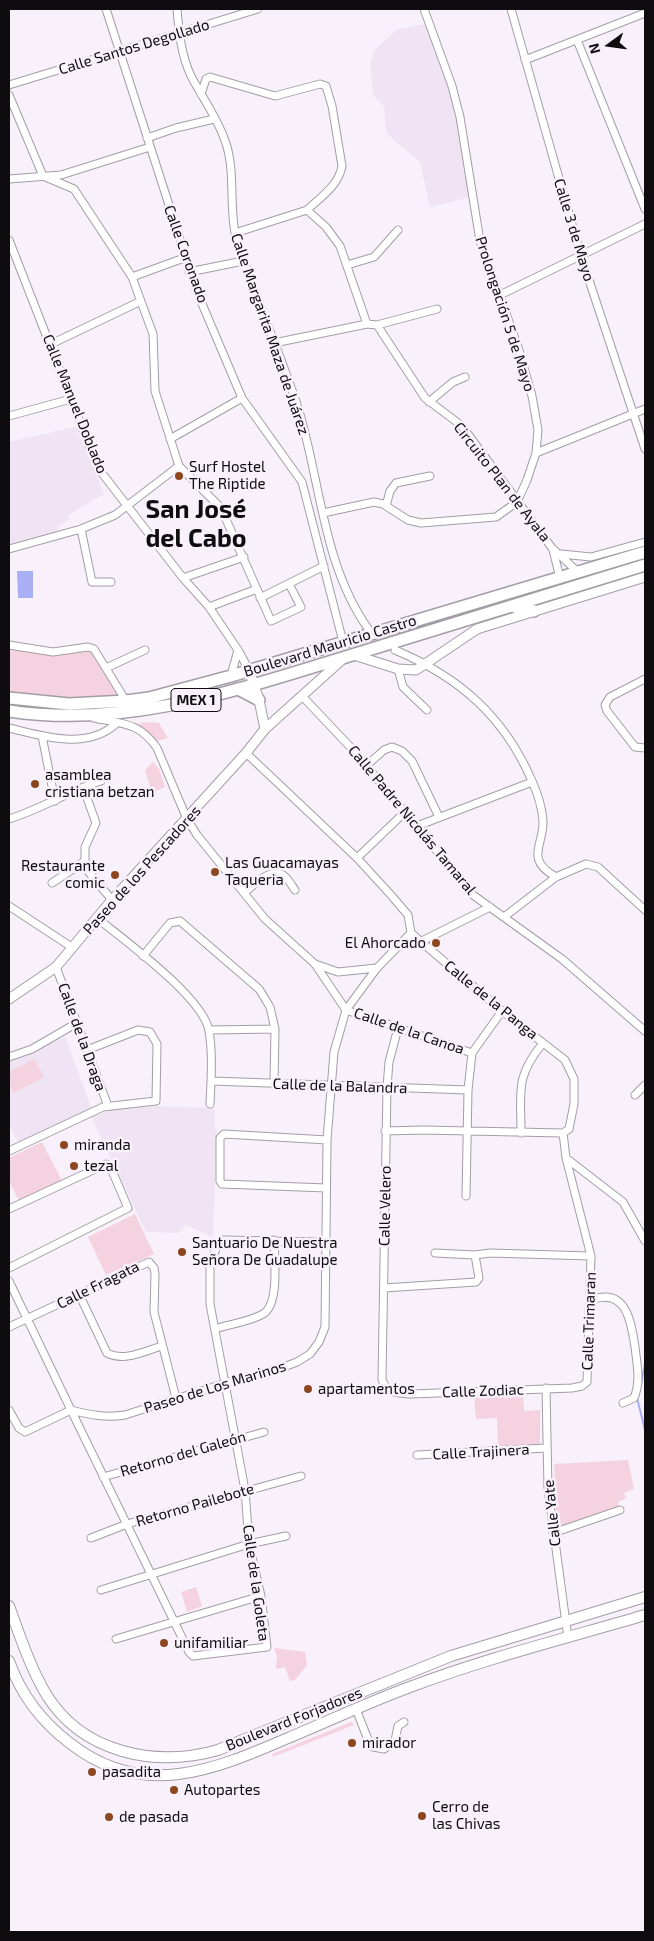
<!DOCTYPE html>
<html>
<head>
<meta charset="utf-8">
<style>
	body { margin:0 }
	#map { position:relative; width:654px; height:1941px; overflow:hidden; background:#f8f1fb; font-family:"Exo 2",sans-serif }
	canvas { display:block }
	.frame { position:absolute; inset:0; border:10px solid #0f0c0f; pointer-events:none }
	.north { position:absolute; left:584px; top:20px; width:50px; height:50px; -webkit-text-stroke:4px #f8f1fb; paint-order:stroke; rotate:256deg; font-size:14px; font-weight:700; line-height:20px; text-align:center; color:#0f0c0f }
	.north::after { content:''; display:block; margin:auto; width:18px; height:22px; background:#0f0c0f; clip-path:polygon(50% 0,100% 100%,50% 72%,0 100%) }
</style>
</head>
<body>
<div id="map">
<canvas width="654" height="1941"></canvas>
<div class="frame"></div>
<div class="north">N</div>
</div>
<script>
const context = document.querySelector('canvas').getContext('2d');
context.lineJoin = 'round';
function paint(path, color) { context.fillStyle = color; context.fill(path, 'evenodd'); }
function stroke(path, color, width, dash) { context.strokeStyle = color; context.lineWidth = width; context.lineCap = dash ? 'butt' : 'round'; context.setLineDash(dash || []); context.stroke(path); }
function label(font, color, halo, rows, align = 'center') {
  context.font = font + ' "Exo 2",sans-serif'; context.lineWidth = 5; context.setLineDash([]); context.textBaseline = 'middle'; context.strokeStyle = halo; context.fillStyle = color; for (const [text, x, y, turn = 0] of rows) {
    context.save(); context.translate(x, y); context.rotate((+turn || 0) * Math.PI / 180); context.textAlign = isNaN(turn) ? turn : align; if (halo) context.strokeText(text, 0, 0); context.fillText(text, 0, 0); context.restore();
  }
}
paint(new Path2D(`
	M428 23 452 91 471 197 430 207 420 162 386 133 384 107 373 95 370 63 374 51 396 30Z
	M78 426 104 494 68 515 70 519 57 527 59 531 9 545V442Z
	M65 1037 92 1109 18 1143 9 1124V1062Z
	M152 1106 215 1108V1129H217L213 1237 186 1225 178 1233 146 1232 91 1117 115 1109Z`), '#f0e4f4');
paint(new Path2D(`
	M9 648 59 656 87 648 93 651 121 698 68 700 9 694Z
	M143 722 159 723 168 738 154 742 137 725Z
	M153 762 159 769 165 787 152 793 145 770Z
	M34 1059 44 1077 14 1093 9 1083V1072Z
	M42 1142 62 1181 19 1201 9 1181V1158Z
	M135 1214 154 1254 106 1275 88 1237Z
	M523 1393 524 1411 540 1410V1445L498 1446 497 1418 476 1419 474 1396Z
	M628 1460 634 1489 624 1493 626 1498 618 1502 619 1508 557 1527 554 1464Z
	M196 1587 202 1606 187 1612 181 1592Z
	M274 1648 305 1652 307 1665 295 1680 290 1681 285 1667 276 1669 277 1657Z
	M351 1722 354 1725 273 1757 272 1754Z`), '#f5d2df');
paint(new Path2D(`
	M17 571H33V598H18Z`), '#a9aff4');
stroke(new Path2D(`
	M641 1384 645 1364
	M637 1398 645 1430`), '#a9aff4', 2);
const minor = new Path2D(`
	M106 9 197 292 242 398 302 482 343 642
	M177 9C179 32 181 55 191 76 202 97 216 116 224 138 236 167 229 202 235 233 253 294 280 351 299 411 321 484 323 566 369 630
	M511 9 581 256 645 449
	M577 40 645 209
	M525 60 645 13
	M9 85 258 9
	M201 94 206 79 210 77 275 96 320 84 326 86 332 106 342 166C339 185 321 197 307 210
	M9 95 43 176 74 189 132 277 153 334 155 391 179 466 221 508 271 621 301 607 289 584
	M147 138 176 128 214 119
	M9 179 61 175 150 147
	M235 233 307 210 326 227 340 246 367 324
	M9 240 98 468 183 578 209 607 238 650 249 670
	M347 265 374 257 398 230
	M189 272 243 261
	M132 277 184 258
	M500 295 645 224
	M377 325 425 398 462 426 552 548 578 572
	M274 343 367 324 377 325 437 309
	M51 344 141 301
	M429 402 453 382 465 377
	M9 416 71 399
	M170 439 242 398
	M536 453 645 409
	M386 506 390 491 396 483 430 476
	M323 513 374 502 383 504 408 520 421 523 496 517 517 502 527 480 536 453 538 430 532 396 518 347 480 241 460 117 452 86 424 9
	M81 529 92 582H111
	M9 549 81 529 115 515 179 466
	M553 550 560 578
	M561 554 591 557 645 542
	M183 578 244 557
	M260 598 324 566
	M209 607 257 589
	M9 645 53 652 88 647 94 649 126 701
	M395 650C459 677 504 716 532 781 537 792 542 808 543 821 544 845 524 859 556 877L586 864 598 867 645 910
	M106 668 145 650
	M398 669 403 687 427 710
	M231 676 238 650
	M645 679 610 697 605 705 607 711 635 747 645 748
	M302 696 355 752 473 895 562 959 645 1031
	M94 718C123 724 139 722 157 748L187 819 197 835 265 919 315 964 346 1010
	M9 728C43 736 87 751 117 723
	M42 736 55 801
	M246 753 357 858 390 894 408 915 411 933 502 1011 565 1060 574 1079V1104L569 1129 563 1133 423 1130 385 1131
	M366 766 384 750 392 747 402 751 412 761 439 817
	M9 819C41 809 69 791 101 781
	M417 826 532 782
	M357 858 405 812
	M82 864 112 900
	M52 883 85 861V847L96 823 83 787
	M244 893C252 886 271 867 283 875 288 878 292 886 295 890
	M9 906 73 948
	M504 917 556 877
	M97 918C124 940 204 998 209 1031 213 1054 211 1080 210 1104
	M420 942 490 907
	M143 956 170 923 180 921 259 989 264 997 270 1007 275 1029 274 1083
	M315 964 338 972 377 968
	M56 967 108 1106
	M346 1010 472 1053
	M398 1028 389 1062 387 1087 382 1379C386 1394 397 1393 411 1394L572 1388 582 1386 587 1382 591 1256 566 1158
	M209 1030 275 1029
	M9 1057 32 1049 77 1023
	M211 1081 468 1090
	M635 1095 645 1085
	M521 1133C521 1091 515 1077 543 1043
	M563 1133 566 1158 623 1202 645 1241
	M9 1151 103 1107 156 1101 157 1044 150 1032 138 1030 87 1050
	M326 1188 222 1184 220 1181V1138L224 1134 327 1140
	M466 1196 468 1090 472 1053 502 1011
	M9 1209 106 1164 110 1166 128 1208 9 1268
	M475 1255 490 1253 591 1256
	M9 1281 71 1410C90 1415 106 1418 125 1415L226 1383 281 1368 297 1362 310 1354 319 1342 325 1327 327 1140 334 1052 346 1010 377 968 411 933
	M384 1288 476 1282 479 1278 475 1255 435 1253
	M79 1294 107 1353C124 1362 145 1351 162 1346
	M591 1300C626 1287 631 1321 635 1347 637 1365 641 1381 634 1398L623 1403
	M9 1327 149 1262 154 1268 155 1274 154 1312 176 1398
	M215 1329C230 1324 249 1322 263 1314 280 1304 274 1258 274 1240
	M546 1388 548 1489 568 1638
	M9 1410 19 1428 25 1432 71 1410 189 1652 193 1656 267 1647 261 1596 249 1544 245 1490 210 1304V1264L218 1244 223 1240 325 1242
	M417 1455 546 1448
	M103 1477 264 1432
	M553 1533 620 1510
	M91 1538 127 1524 301 1476
	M101 1590 249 1544 286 1536
	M116 1639 261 1596
	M356 1709 367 1737 373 1747 384 1749 395 1741 398 1726 404 1722`);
const tertiary = new Path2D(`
	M354 655 398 669 416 670 477 629 645 577
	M249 670 259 700 265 729
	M9 999 56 967 112 900 246 753 265 729 344 658`);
const secondary = new Path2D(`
	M9 1606C20 1636 30 1667 46 1694 82 1753 155 1768 218 1750L451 1656 645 1597
	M9 1661C21 1695 43 1723 71 1744 143 1800 214 1770 288 1738 329 1721 369 1702 410 1687 487 1658 567 1638 645 1615`);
const primary = new Path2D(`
	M515 607 534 611
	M9 698 69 704 126 701 149 698 231 676 645 552
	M9 711C127 729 240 689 352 655 450 625 548 595 645 565`);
const trunk = new Path2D(`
	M238 689 259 700`);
stroke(minor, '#a49da6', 9);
stroke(tertiary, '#a49da6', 11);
stroke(secondary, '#a49da6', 12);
stroke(primary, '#a49da6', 14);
stroke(trunk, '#a49da6', 14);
stroke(minor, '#fff', 7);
stroke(tertiary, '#fff', 9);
stroke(secondary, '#fff', 10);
stroke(primary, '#fff', 11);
stroke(trunk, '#fff', 11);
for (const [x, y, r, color] of [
	[179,476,5,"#8d471f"],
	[35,784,5,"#8d471f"],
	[215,872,5,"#8d471f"],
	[115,875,5,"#8d471f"],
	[436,943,5,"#8d471f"],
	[64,1145,5,"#8d471f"],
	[74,1166,5,"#8d471f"],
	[182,1252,5,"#8d471f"],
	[308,1389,5,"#8d471f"],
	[164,1643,5,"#8d471f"],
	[352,1743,5,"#8d471f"],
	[92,1772,5,"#8d471f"],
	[174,1790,5,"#8d471f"],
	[422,1816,5,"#8d471f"],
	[109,1817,5,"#8d471f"]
]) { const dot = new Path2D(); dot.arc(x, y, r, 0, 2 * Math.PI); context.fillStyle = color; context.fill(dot); stroke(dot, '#f8f1fb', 2); }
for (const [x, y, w] of [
	[196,700,50]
]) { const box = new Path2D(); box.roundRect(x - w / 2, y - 11.5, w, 23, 4); context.fillStyle = '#f8f1fb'; context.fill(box); stroke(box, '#0f0c0f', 1); }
label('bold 14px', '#0f0c0f', null, [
	["MEX 1",196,700]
]);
label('15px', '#0f0c0f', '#f8f1fb', [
	["Calle Santos Degollado",134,47,-17],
	["Calle 3 de Mayo",574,230,73],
	["Calle Coronado",186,254,70],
	["Prolongación 5 de Mayo",505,314,72],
	["Calle Margarita Maza de Juárez",270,334,71],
	["Calle Manuel Doblado",75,404,68],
	["Circuito Plan de Ayala",502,482,52],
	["Boulevard Mauricio Castro",330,646,-17],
	["Calle Padre Nicolás Tamaral",412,820,50],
	["Paseo de los Pescadores",142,870,-48],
	["Calle de la Panga",491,1000,39],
	["Calle de la Canoa",409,1031,19],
	["Calle de la Draga",82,1037,70],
	["Calle de la Balandra",340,1086,2],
	["Calle Velero",385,1206,-89],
	["Calle Fragata",98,1285,-26],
	["Calle Trimaran",589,1321,-88],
	["Paseo de Los Marinos",215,1387,-17],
	["Calle Zodiac",483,1391,-2],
	["Calle Trajinera",481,1452,-3],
	["Retorno del Galeón",183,1454,-16],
	["Retorno Pailebote",195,1505,-16],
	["Calle Yate",552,1513,-96],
	["Calle de la Goleta",256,1583,82],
	["Boulevard Forjadores",294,1719,-22]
]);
label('15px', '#0f0c0f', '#f8f1fb', [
	["Surf Hostel",189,467],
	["The Riptide",189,484],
	["asamblea",45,775],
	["cristiana betzan",45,792],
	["Las Guacamayas",225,863],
	["Taqueria",225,880],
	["Restaurante",105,866,"right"],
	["comic",105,883,"right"],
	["El Ahorcado",426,943,"right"],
	["miranda",74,1145],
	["tezal",84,1166],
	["Santuario De Nuestra",192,1243],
	["Señora De Guadalupe",192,1260],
	["apartamentos",318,1389],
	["unifamiliar",174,1643],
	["mirador",362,1743],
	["pasadita",102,1772],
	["Autopartes",184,1790],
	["Cerro de",432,1807],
	["las Chivas",432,1824],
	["de pasada",119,1817]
], 'left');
label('bold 25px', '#0f0c0f', '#f8f1fb', [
	["San José",196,510],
	["del Cabo",196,539]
]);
</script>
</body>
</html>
